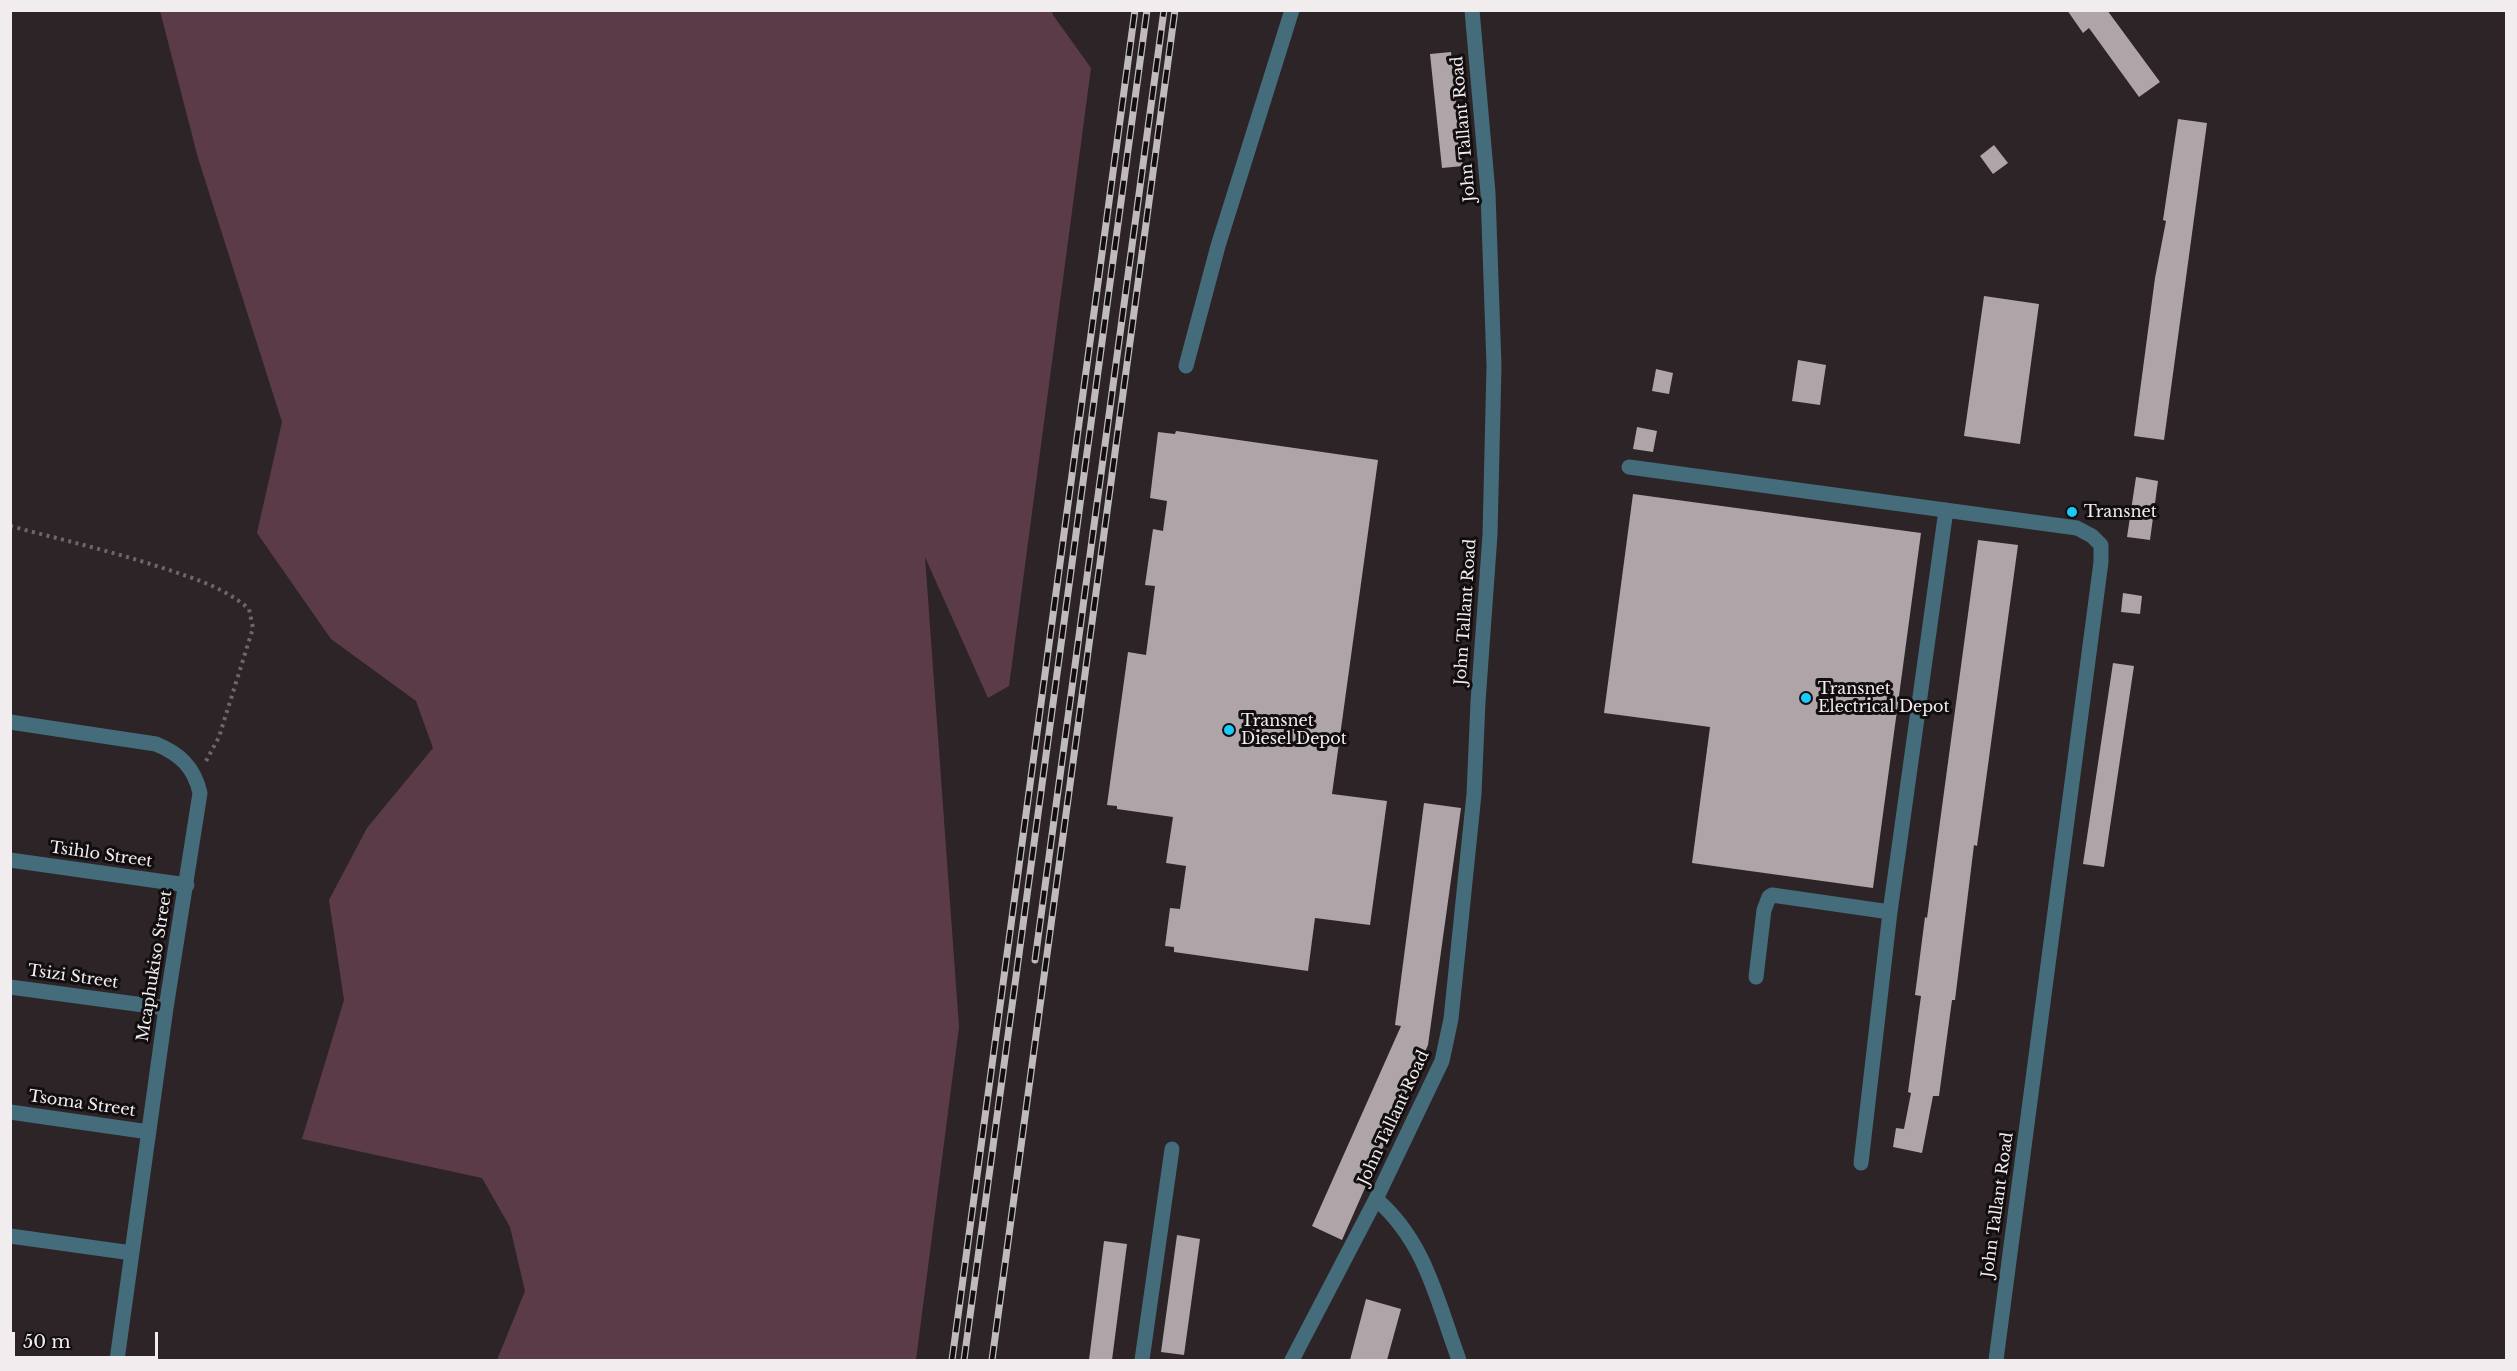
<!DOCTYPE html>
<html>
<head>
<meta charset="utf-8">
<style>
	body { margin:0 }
	#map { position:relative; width:2517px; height:1371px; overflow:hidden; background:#2c2427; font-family:"Libre Baskerville",serif }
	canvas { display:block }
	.frame { position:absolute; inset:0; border:12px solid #f1ecee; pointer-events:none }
	.scale { position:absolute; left:12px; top:1332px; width:146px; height:27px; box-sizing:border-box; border:3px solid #f1ecee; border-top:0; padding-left:8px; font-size:18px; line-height:21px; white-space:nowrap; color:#f1ecee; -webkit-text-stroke:4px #120e10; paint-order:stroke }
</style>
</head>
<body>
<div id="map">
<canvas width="2517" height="1371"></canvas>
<div class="frame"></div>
<div class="scale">50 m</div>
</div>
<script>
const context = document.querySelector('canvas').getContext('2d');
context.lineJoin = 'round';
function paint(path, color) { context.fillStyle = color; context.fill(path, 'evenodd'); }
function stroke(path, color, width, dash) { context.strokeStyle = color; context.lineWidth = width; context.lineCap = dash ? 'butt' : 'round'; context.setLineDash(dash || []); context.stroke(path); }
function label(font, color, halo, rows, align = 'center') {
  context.font = font + ' "Libre Baskerville",serif'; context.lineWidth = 6; context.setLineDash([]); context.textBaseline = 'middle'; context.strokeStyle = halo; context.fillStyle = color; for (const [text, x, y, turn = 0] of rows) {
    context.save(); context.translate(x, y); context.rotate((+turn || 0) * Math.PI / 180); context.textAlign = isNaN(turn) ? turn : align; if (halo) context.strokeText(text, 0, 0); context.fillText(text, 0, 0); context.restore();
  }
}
paint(new Path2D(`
	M160 11H1052L1053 15 1091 68 1009 686 988 698 925 557 959 1027 916 1360H497L525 1291 510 1227 482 1178 302 1139 344 1000 329 900 367 828 433 748 416 701 331 639 257 533 282 422 198 158Z`), '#5c3b49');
paint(new Path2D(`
	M2067 10H2107L2160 82 2139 97 2089 28 2083 33Z
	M1451 52 1463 166 1442 168 1430 54Z
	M2178 119 2207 123 2164 440 2134 436 2155 278 2166 221 2163 220Z
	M1994 145 2008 163 1993 174 1980 156Z
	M1984 296 2039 304 2020 444 1964 436Z
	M1798 360 1826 365 1820 405 1792 401Z
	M1656 369 1673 373 1669 394 1652 391Z
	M1637 427 1657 431 1653 452 1633 449Z
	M1176 431 1378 460 1332 794 1387 801 1370 925 1315 918 1308 971 1174 952V947L1165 946 1170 908 1180 909 1186 866 1166 863 1173 817 1117 809V806L1107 805 1128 652 1146 655 1155 586 1145 585 1153 529 1163 531 1167 501 1150 498 1158 432 1175 434Z
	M2136 477 2158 481 2150 540 2127 537Z
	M1633 494 1921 533 1873 888 1692 863 1710 727 1604 713Z
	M1978 540 2018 545 1977 846 1974 845 1955 1000H1952L1939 1096H1933L1922 1153 1893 1147 1896 1128 1904 1129 1911 1093 1908 1092 1921 996 1915 995 1925 917 1927 918Z
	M2123 593 2142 596 2140 614 2121 612Z
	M2113 663 2134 666 2104 867 2083 864Z
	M1424 803 1461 808 1428 1045 1342 1240 1312 1226 1401 1026 1395 1025Z
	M1177 1235 1200 1239 1184 1355 1161 1352Z
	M1104 1241 1127 1244 1112 1360H1089Z
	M1366 1299 1401 1309 1387 1360H1350Z`), '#afa5a9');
stroke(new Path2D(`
	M10 526C63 540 115 552 166 569 196 579 225 588 249 609L253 628 219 737 205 763`), '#6e676a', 4, [3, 4.5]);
stroke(new Path2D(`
	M1186 366 1218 246 1292 10
	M1629 467 2077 528 2092 536 2101 545V562L1996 1360
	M10 722 156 744C180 754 194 767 200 793L166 1008 117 1360
	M10 860 187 885
	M1756 977 1764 910 1769 897 1772 895 1890 912
	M10 987 166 1008
	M10 1112 149 1132
	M1861 1163 1890 912 1946 510
	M1376 1199C1426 1242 1437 1301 1459 1360
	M10 1236 132 1253
	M1142 1360 1172 1149
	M1292 1360 1376 1199 1442 1061 1451 1019 1474 794 1478 702 1490 535 1494 366 1488 193 1472 10`), '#446c7b', 15);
const rail = new Path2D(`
	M1035 960 1164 10
	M952 1360 1135 10
	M964 1360 1147 10
	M992 1360 1175 10`);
stroke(rail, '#bfbabc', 7);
stroke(rail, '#120e10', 4.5, [14]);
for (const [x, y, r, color] of [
	[2072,512,6,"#19cafc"],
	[1806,698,6,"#19cafc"],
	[1229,730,6,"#19cafc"]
]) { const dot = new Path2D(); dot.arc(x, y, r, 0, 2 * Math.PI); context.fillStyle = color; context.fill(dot); stroke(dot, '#120e10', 2); }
label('16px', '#f1ecee', '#120e10', [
	["John Tallant Road",1464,129,-95],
	["John Tallant Road",1466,612,-86],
	["Tsihlo Street",101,855,8],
	["Mcaphukiso Street",155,966,-81],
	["Tsizi Street",73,977,8],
	["Tsoma Street",82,1104,8],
	["John Tallant Road",1394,1118,-65],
	["John Tallant Road",1998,1205,-82]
]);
label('16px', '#f1ecee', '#120e10', [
	["Transnet",2084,512],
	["Transnet",1818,689],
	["Electrical Depot",1818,707],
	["Transnet",1241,721],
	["Diesel Depot",1241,739]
], 'left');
</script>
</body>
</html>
